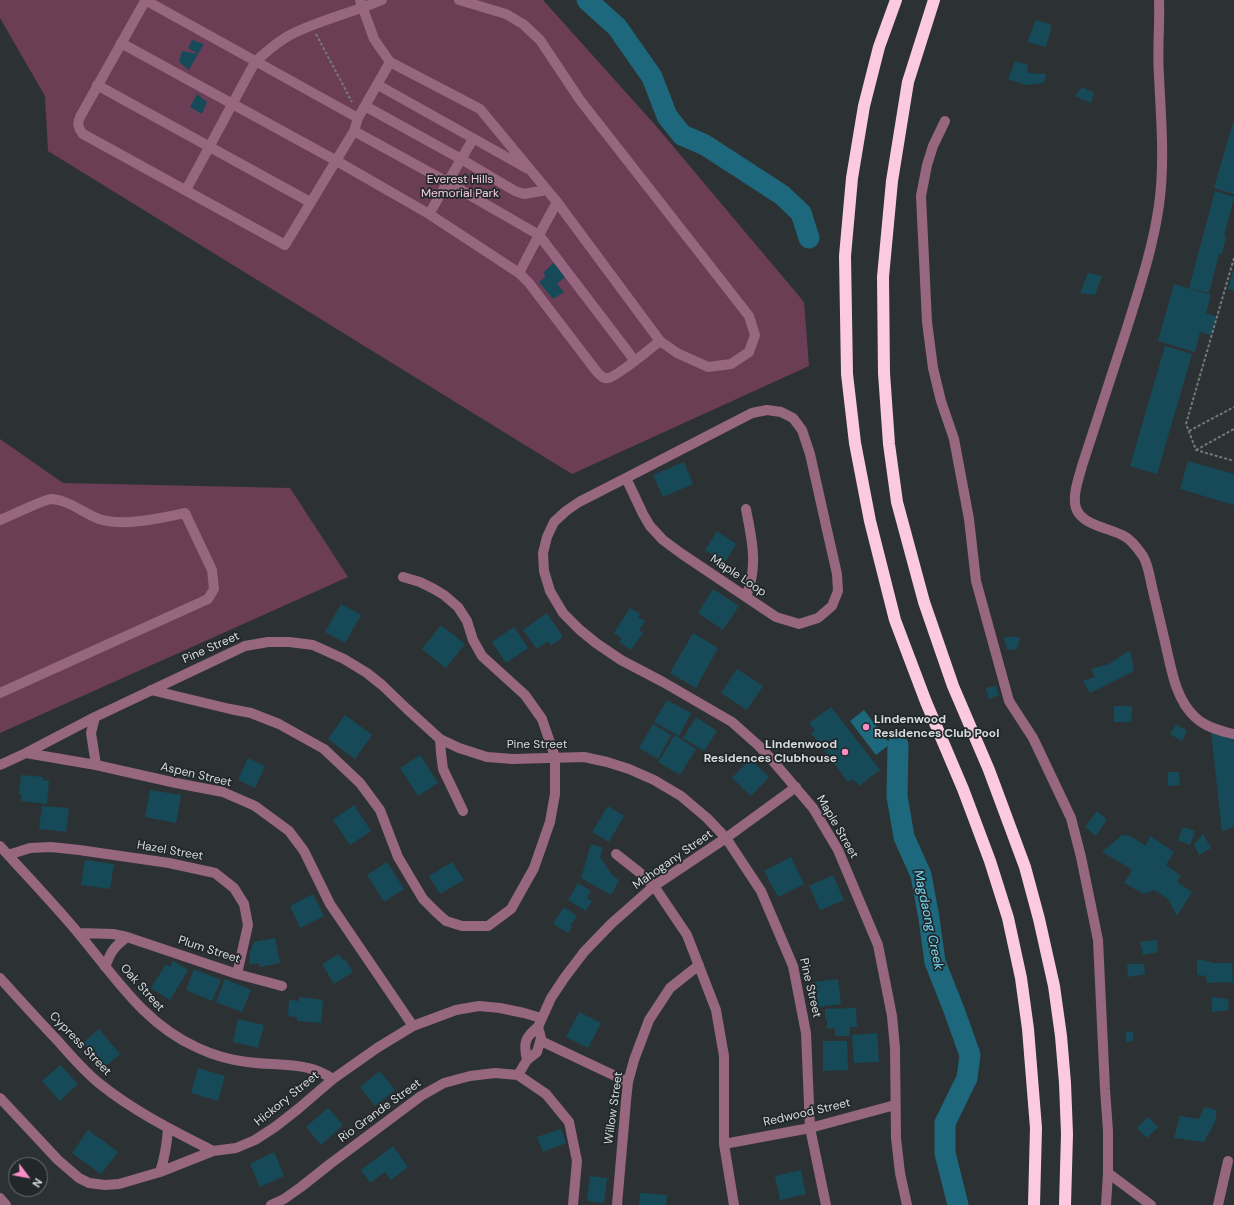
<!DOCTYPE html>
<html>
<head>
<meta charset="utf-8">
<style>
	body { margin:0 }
	#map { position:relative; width:1234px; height:1205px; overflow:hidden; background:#2c3234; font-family:"DM Sans",sans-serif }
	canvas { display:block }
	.north { position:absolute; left:8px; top:1157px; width:40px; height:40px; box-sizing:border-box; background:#22282a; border:1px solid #6a7071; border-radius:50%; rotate:122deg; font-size:11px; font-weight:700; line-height:16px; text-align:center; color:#d7dbdc }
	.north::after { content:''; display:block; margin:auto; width:14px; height:18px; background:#fa8fc7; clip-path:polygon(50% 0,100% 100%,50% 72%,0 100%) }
</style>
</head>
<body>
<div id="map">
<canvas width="1234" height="1205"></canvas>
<div class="north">N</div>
</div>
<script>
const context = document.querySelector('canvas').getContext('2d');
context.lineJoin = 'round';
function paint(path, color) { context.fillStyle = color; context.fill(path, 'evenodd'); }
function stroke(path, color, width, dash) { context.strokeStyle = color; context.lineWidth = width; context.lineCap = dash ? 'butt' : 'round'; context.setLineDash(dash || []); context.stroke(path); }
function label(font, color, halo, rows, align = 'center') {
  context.font = font + ' "DM Sans",sans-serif'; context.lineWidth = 3.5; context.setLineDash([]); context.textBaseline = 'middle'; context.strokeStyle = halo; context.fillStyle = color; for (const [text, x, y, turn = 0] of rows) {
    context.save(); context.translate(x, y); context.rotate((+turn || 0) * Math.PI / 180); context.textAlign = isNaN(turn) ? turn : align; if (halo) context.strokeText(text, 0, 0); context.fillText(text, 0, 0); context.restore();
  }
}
paint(new Path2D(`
	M0 0H543L656 126 804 302 809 366 572 474 48 151 45 96 0 18Z
	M0 439 63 483 290 488 348 577 0 733Z`), '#6b3e55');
paint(new Path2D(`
	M864 710 890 744 876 755 850 721Z`), '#1d687c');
stroke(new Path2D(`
	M587 0 617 27 652 77 667 116 682 135 705 145 782 195 801 213 809 238
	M898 745 897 796 904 837 921 875 929 918 935 962 954 1010 970 1055 967 1078 945 1123V1153L958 1205`), '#1d687c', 21);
paint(new Path2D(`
	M1036 20 1052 25 1046 47 1027 42Z
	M192 40 204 44 198 54 188 48Z
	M182 51 198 54 189 70 179 62Z
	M1015 61 1028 65 1027 73 1046 74 1044 83 1025 85 1008 79Z
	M1082 87 1094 93 1091 103 1075 96Z
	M197 94 207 102 202 114 190 107Z
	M1234 119V194L1214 188Z
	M1215 191 1234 197V198L1224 236 1226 237 1222 254H1219L1209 293 1189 288Z
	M554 262 566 276 557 284 564 292 553 299 539 282 545 277 544 272Z
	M1233 271H1234V291L1228 289Z
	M1088 273 1102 276 1095 295 1080 293Z
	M1174 284 1211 295 1206 313 1217 317 1211 335 1200 332 1195 352 1158 341Z
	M1165 346 1192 354 1157 474 1130 466Z
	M1188 461 1234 474V505L1180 489Z
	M684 462 693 484 663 497 653 475Z
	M717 531 736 544 725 563 705 550Z
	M713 589 739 606 723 630 698 613Z
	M341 604 361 615 345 643 325 632Z
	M630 608 640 614 638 617 645 621 639 630 643 633 631 650 619 642 622 638 614 633Z
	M547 613 563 637 551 646 548 641 537 649 523 630Z
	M441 625 465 644 446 668 422 649Z
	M514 627 528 648 506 663 492 642Z
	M693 633 718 648 696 688 670 673Z
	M1004 637H1020L1017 649 1007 650Z
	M1130 650 1134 671 1090 693 1083 681 1095 677 1091 669 1109 664Z
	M737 669 763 686 747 710 721 693Z
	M996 686 999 695 989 699 986 688Z
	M667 700 691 713 679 736 654 722Z
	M1114 706H1132L1131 722H1114Z
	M831 707 880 770 859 786 853 779 848 782 811 733 815 730 809 723Z
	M345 715 372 735 355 759 328 739Z
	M696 717 717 731 704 751 683 738Z
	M653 724 671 735 658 759 639 748Z
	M1176 724 1187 731 1182 741 1170 734Z
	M1211 732 1234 738V827L1222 831Z
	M675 735 696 749 680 775 658 762Z
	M420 755 438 783 418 796 400 768Z
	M248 758 265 766 255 788 238 780Z
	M750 759 769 777 751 796 732 778Z
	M1168 772H1179L1180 785 1168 786Z
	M21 775 43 777V780L49 781 47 804 21 801 22 795H19Z
	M150 790 181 795 176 823 145 817Z
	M354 805 371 831 350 845 333 820Z
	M42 806 69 808 66 832 39 829Z
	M608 806 624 816 609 842 592 832Z
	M1097 811 1107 820 1096 836 1085 827Z
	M1183 827 1195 831 1190 845 1178 840Z
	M1203 834 1211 848 1199 855 1194 844Z
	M1122 835 1130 836 1146 846 1150 836 1174 852 1166 865 1181 876 1177 882 1192 892 1177 916 1168 899 1154 890 1144 894 1124 883 1132 871 1128 867 1102 852Z
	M591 844 603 848 600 857 613 876 619 880 611 895 581 878Z
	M791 857 804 884 778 897 764 871Z
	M85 860 114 864 110 889 81 885Z
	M387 862 404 889 384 902 367 875Z
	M452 862 464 880 440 894 429 876Z
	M833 875 844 900 820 910 809 886Z
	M578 883 591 891 587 898 592 901 586 911 568 900Z
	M313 894 324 916 300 928 290 906Z
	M564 907 577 916 570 926 572 927 568 933 553 924Z
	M275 938 280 963 259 967V963L249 964 250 952 254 942Z
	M1157 940 1158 952 1143 955 1140 942Z
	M339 954 343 960 345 959 353 972 334 984 322 964Z
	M1197 959 1215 963H1232L1233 982 1207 983 1206 976 1197 975Z
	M173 961 188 970 170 1000 151 988 166 964 170 967Z
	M1127 964H1144L1145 974 1128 977Z
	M194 969 221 980 212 1001 186 990Z
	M225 979 251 990 242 1012 216 1002Z
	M838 979 841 1004 818 1007 815 982Z
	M299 997 323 1000 321 1023 297 1021V1017L288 1016 289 1000 299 1001Z
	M1212 997 1228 999 1229 1010 1212 1012Z
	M856 1008 857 1027H850V1036H835V1028L827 1029V1019H825V1009Z
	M579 1012 601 1023 588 1048 566 1037Z
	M238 1019 264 1025 258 1048 233 1042Z
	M99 1029 120 1054 104 1068 83 1043Z
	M1126 1031 1133 1032V1041L1126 1042Z
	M877 1033 879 1062 854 1063 852 1035Z
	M823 1041H847L848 1070 823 1071Z
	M60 1065 78 1084 60 1101 42 1081Z
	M198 1068 225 1076 218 1101 191 1093Z
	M380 1071 395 1090 375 1106 360 1087Z
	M1204 1107 1217 1110 1215 1122 1204 1142 1174 1138 1180 1116 1199 1119Z
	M328 1108 343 1125 321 1145 306 1127Z
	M1148 1117 1158 1127 1147 1138 1137 1128Z
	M561 1129 566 1143 543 1152 537 1137Z
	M88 1130 118 1152 101 1174 72 1153Z
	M393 1146 408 1167 391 1180 385 1172 370 1183 361 1170Z
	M274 1152 284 1176 260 1187 250 1164Z
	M801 1170 806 1194 780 1200 775 1176Z
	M590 1176 607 1178 604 1203 587 1201Z
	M640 1193 667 1195 666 1205H639Z`), '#174a58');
stroke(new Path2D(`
	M316 34 352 102
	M1234 258 1186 424 1196 450 1234 461
	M1189 431 1234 407
	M1196 450 1234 429`), '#74797b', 2, [3, 2]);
stroke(new Path2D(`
	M145 0 358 118
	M360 0 374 39 390 62 480 109 557 202 660 341 677 353 708 367 731 364 749 352 755 335 749 316 580 100 540 40 523 24 506 14 459 0
	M1159 0C1160 25 1157 50 1159 76 1161 119 1165 162 1159 205 1153 248 1139 289 1126 331 1111 376 1097 421 1082 466 1079 478 1072 495 1076 508 1081 525 1110 528 1124 536 1132 540 1138 549 1143 556 1149 566 1150 580 1153 591 1157 608 1161 625 1165 642 1171 667 1175 699 1195 717 1205 727 1220 731 1234 734
	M145 1 80 117C77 124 78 128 83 134L285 245 354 131 358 118 390 62
	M121 43 335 160 429 214 519 273 529 283 597 372C600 375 603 379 608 378 617 377 651 348 660 341
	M97 85 310 202
	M378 85 528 169
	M365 106 461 159 515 191 524 194 547 190
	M945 121 933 146 927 165 921 196 927 322 933 368 941 401 954 439 969 519 976 581 1009 701 1033 738 1071 818 1081 857 1098 940 1105 1089 1108 1131V1173L1106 1205
	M354 131 447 182 539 235 635 361
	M186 190 255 62C266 52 277 42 290 35 319 20 352 13 382 0
	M429 214 473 139
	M519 273 539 235 557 202
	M767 410 781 412 793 418 802 430 810 454 827 530 837 574 838 591 832 606 818 618 799 624 776 617 682 554 663 540 650 526 643 514 626 478 752 413Z
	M626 478 579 502 566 511 554 522 547 537 543 553 544 571 550 591 563 613 580 630 596 643 621 660 663 682 732 722 759 746 772 760 813 808 838 850 878 945 892 1016 895 1048 896 1138 900 1173 907 1205
	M746 509C749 526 754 545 753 563 753 575 750 586 746 597
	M0 520C8 517 45 499 51 499 69 500 83 513 99 519 123 527 161 518 185 513L212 570 214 589 208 599 0 693
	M151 690 230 709 251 713 279 724 324 749 360 783 380 810 398 857 423 899 436 912 446 921 462 926H488L511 909 534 868 550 822 555 794V757L542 719 525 695 482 656 473 640 467 621 458 607 444 595 434 589 420 582 403 577
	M95 717 91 733 96 765
	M440 739 441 753 443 769 463 811
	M26 753 96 765 176 783 223 792 255 806 289 831 304 851 330 904 413 1026
	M0 765 26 753 95 717 245 646 268 642H289L313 645 344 659 367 673 382 685 407 709 440 739 459 748 487 757 513 759 584 757 607 762 629 769 654 780 681 796 707 818 726 838 761 891 793 966 806 1033 810 1128 826 1205
	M0 846C26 875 54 904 79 934 115 977 145 1025 198 1048 213 1055 231 1060 247 1062 267 1065 288 1063 308 1068 317 1070 325 1074 333 1079
	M616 854 639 872 654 886 687 935 716 1010 724 1056V1144L734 1205
	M8 855 30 848 51 847 79 850 169 863 215 873 234 888 244 904 248 925 237 974
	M79 933 113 934 127 937 237 974 282 986
	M105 967C111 951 114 947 127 937
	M0 978C19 999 38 1020 58 1041 71 1056 85 1072 100 1084 135 1112 174 1131 213 1151
	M541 1041 628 1082
	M527 1060C523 1043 525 1037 538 1027
	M518 1075 527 1060 537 1052 541 1038 538 1027 551 998 565 977 584 952 611 924 654 886 726 838 796 787
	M0 1098 58 1160 79 1178 89 1183 105 1185 119 1184 160 1172 213 1151 236 1148 255 1140 275 1127 298 1109 333 1079 377 1048 413 1026 456 1010 479 1006 500 1008 524 1013 541 1018
	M724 1144 810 1128 895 1105
	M160 1172C165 1157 167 1144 168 1128
	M1108 1173 1151 1205
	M0 1198 6 1205
	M271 1205 284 1199 301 1187 330 1164 421 1096 444 1083 470 1076 495 1073 518 1075 546 1094 569 1122 577 1161 573 1205
	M617 1205 626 1101 628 1082 634 1060 649 1020 670 988 699 965
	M1218 1205 1228 1161`), '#97677f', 10);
stroke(new Path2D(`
	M896 0 879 47 864 106 852 178 845 256 847 374 855 443 870 521 895 620 926 702 963 789 990 861 1008 918 1021 978 1028 1029 1036 1128 1034 1205
	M934 0 908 82 892 181 883 277 884 373 889 444 897 502 924 602 953 686 989 770 1025 867 1039 919 1054 986 1061 1036 1065 1083 1067 1134 1065 1205`), '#fbcae1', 12);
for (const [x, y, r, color] of [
	[866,727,4,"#fa8fc7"],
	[845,752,4,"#fa8fc7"]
]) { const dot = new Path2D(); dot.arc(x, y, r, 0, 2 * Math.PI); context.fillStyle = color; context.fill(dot); stroke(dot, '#22282a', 1.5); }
label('12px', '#f5cde0', '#22282a', [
	["Everest Hills",460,180],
	["Memorial Park",460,194]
]);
label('12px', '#d7dbdc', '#22282a', [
	["Maple Loop",738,576,34],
	["Pine Street",211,648,-24],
	["Pine Street",537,745],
	["Aspen Street",196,775,13],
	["Maple Street",837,827,60],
	["Hazel Street",170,851,10],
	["Mahogany Street",673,860,-35],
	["Plum Street",209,950,18],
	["Oak Street",142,988,48],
	["Pine Street",810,988,77],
	["Cypress Street",80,1044,46],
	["Hickory Street",287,1099,-39],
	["Willow Street",614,1108,-82],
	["Rio Grande Street",380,1111,-36],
	["Redwood Street",807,1113,-13]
]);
label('bold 12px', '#d7dbdc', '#22282a', [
	["Lindenwood",874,720],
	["Residences Club Pool",874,734],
	["Lindenwood",837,745,"right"],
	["Residences Clubhouse",837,759,"right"]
], 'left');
label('italic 13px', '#78daf7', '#22282a', [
	["Magdaong Creek",928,920,78]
]);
</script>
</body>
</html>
